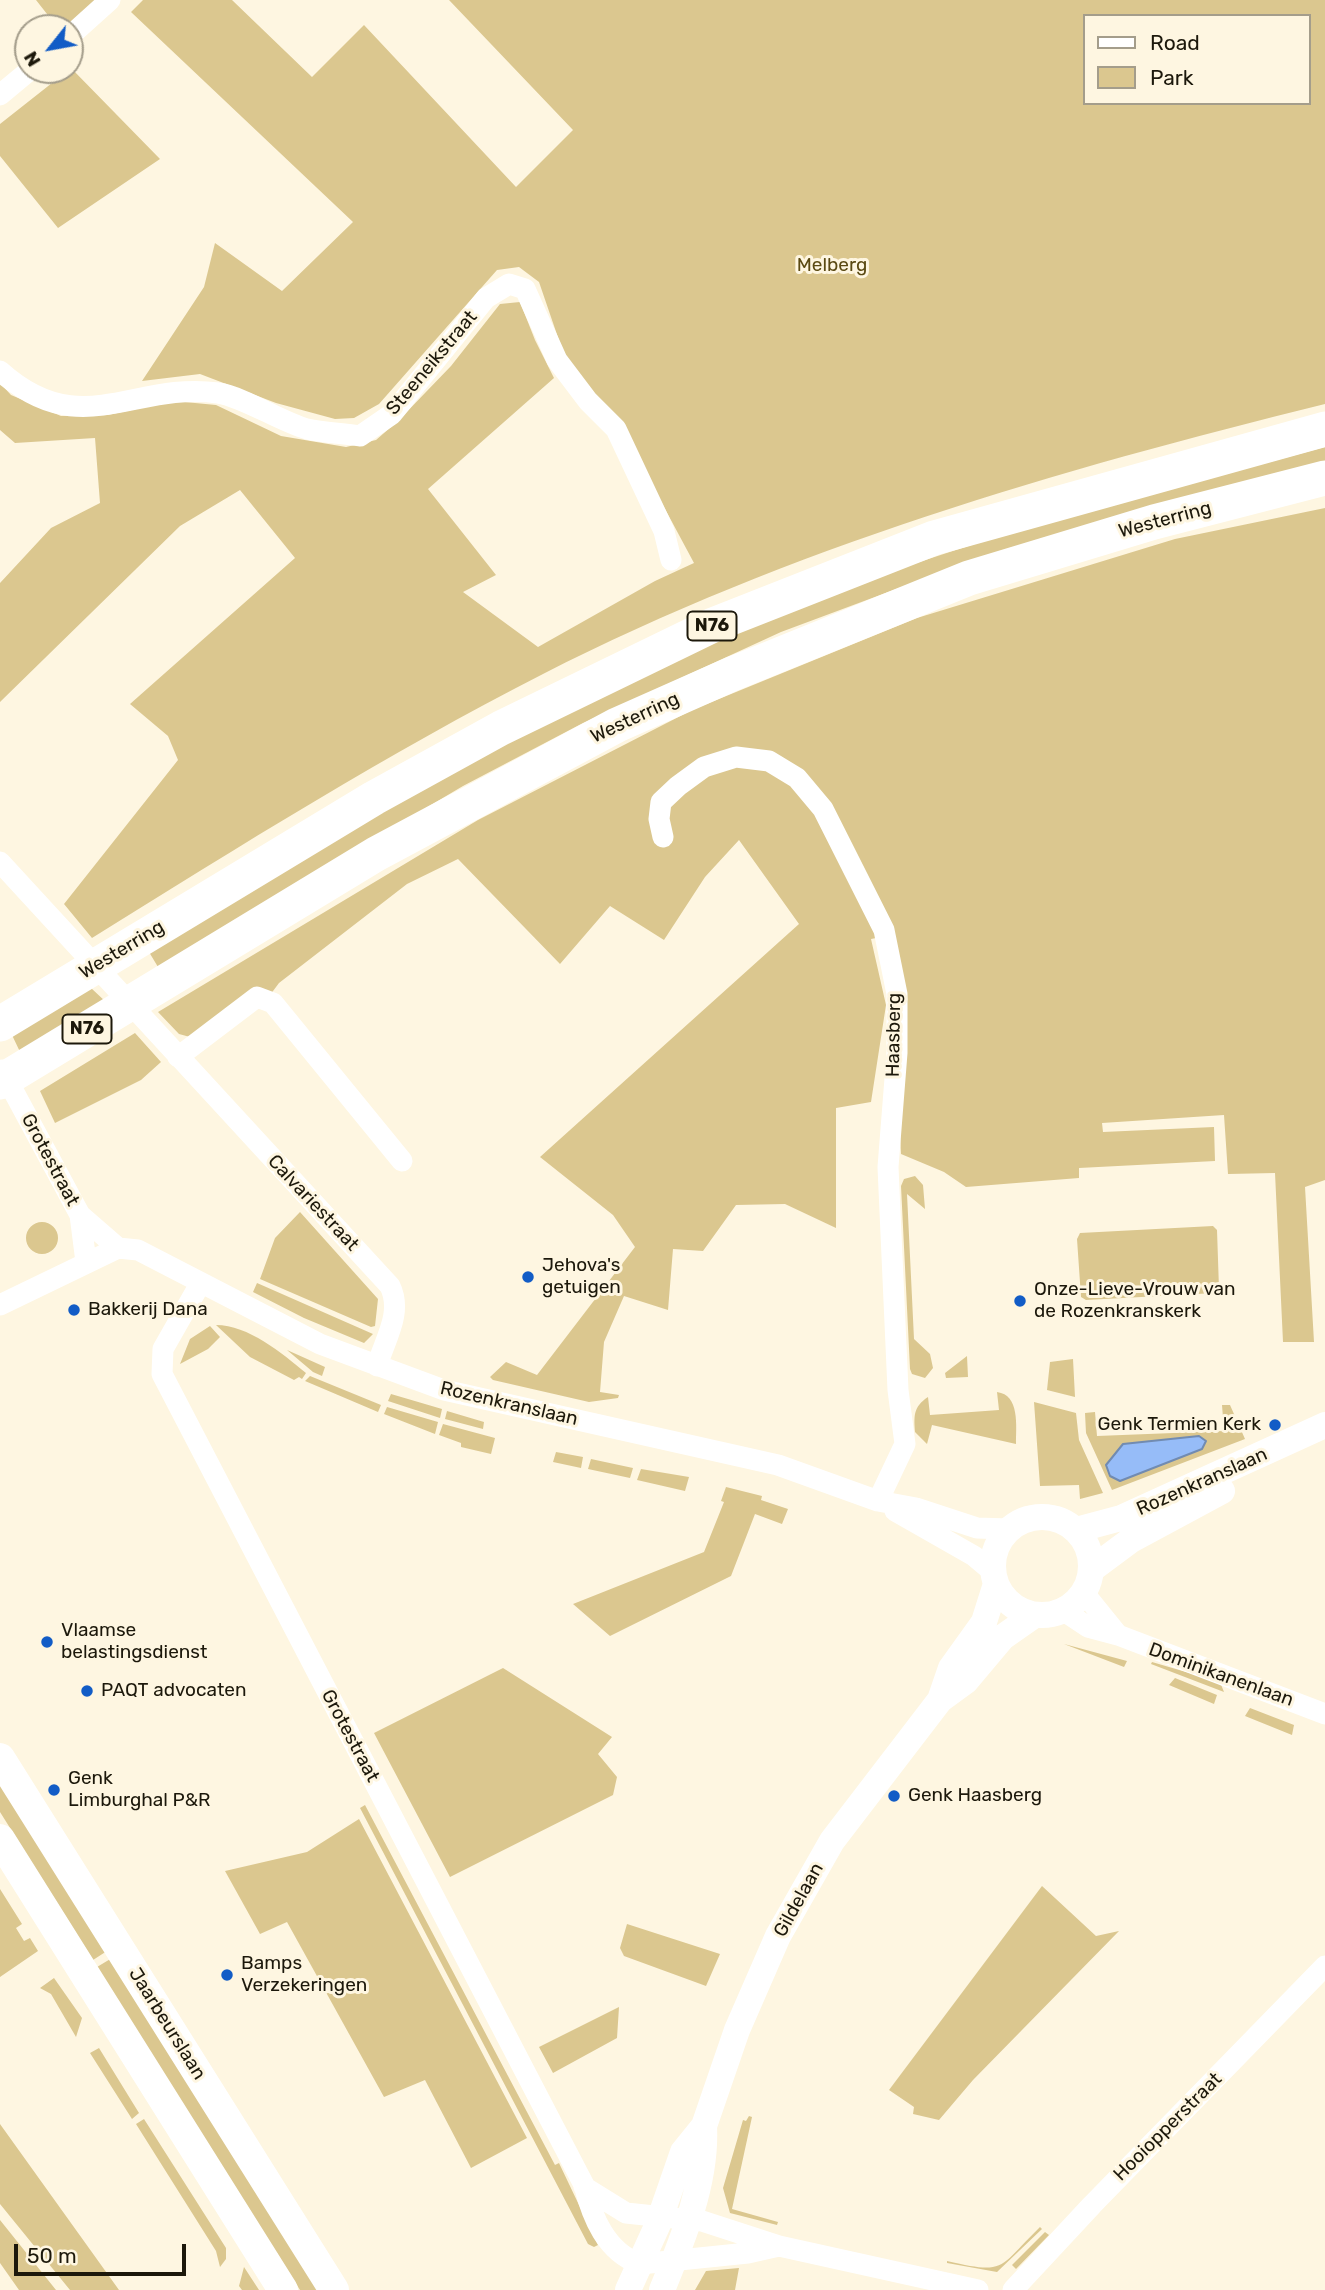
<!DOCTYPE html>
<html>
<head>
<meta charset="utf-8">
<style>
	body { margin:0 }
	#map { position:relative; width:1325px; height:2290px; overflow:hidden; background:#fef6e1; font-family:Rubik,sans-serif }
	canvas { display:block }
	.legend { position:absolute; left:1083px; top:14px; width:228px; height:91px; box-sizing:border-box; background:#fef6e1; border:2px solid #a49d8b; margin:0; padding:9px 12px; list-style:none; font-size:21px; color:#1c180b }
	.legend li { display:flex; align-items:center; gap:14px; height:35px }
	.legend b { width:35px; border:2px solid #a49d8b }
	.north { position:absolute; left:14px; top:14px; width:70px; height:70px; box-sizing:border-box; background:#fef6e1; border:2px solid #a49d8b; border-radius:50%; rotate:239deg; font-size:19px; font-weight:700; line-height:28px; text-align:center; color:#1c180b }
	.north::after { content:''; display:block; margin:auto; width:24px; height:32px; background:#125cc6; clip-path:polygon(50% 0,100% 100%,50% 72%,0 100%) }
	.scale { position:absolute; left:14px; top:2244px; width:172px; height:32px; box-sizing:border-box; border:4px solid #1c180b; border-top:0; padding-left:9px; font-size:21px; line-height:24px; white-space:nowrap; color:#1c180b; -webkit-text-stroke:5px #fef6e1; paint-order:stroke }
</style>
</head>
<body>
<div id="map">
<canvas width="1325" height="2290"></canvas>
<ul class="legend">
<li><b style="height:9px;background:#fff"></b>Road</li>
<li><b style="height:19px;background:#dbc78f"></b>Park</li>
</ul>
<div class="north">N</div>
<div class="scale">50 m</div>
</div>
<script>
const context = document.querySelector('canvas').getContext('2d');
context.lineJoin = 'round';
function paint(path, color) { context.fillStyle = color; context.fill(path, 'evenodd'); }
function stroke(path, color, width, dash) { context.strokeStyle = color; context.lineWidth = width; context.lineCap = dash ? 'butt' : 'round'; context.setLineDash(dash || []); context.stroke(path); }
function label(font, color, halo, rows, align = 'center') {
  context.font = font + ' Rubik,sans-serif'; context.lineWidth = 6; context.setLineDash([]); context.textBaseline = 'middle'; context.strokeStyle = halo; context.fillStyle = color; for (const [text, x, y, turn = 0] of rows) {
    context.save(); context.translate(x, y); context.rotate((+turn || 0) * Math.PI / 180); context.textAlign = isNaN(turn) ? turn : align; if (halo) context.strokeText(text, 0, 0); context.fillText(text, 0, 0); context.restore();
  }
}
paint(new Path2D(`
	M36 0H99L66 28H58Z
	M143 0H232L312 77 364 25 516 187 573 130 449 0H1325V404C1057 470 790 548 543 674 388 753 240 846 92 938L64 904 178 760 168 736 130 704 295 558 240 490 180 526 0 702V583L51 528 100 503 95 438 15 443 0 430V383L11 395 61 416 108 415 174 401 216 405 281 436 346 447 376 440 399 420 451 366 500 304 520 302 535 340 554 378 428 489 496 575 463 592 538 647 655 581 694 563 620 425 565 358 539 282 519 267 497 270 379 404 354 418 335 419 276 403 200 374 142 381 204 287 215 243 282 291 353 222 131 12ZM1085 16H1309V103H1085Z
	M71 68 160 159 58 228 0 156V124Z
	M1325 447V465L899 588 781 632 583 723 463 786 158 967 149 952C243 896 337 837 432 783 580 701 737 627 896 570 1037 521 1182 486 1325 447Z
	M1325 508V1180L1305 1187 1314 1342H1283L1275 1173 1228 1174 1224 1115 1102 1123 1103 1132 1214 1127 1215 1161 1079 1168V1178L966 1187 944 1172 901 1154 891 935 871 939 886 1005 871 1102 836 1108V1228L785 1204 736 1205 703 1251 673 1249 668 1310 624 1296 604 1342 600 1392 619 1395 618 1398 589 1402 493 1380 490 1377 506 1362 537 1375 635 1247 613 1215 540 1157 799 924 739 840 705 877 664 940 610 906 560 964 458 859 407 884 279 983 270 995 190 1037 179 1034 158 1012 478 820 692 710 917 618 1175 539Z
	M91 988 106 1002 21 1054 12 1035Z
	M135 1033 161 1062 141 1080 55 1123 40 1091Z
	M915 1176 923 1185 925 1209 907 1194 914 1339 930 1354 933 1368 925 1378 912 1374 910 1369 901 1186 904 1179Z
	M300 1212 378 1299 375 1326 371 1327 260 1279 275 1238Z
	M26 1238a16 16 0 1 1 32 0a16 16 0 1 1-32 0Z
	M1213 1226 1217 1230 1219 1289 1215 1293 1086 1300 1081 1297 1077 1239 1080 1233Z
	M257 1283 373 1334 364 1343 304 1318 253 1292Z
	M216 1325C248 1325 282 1353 306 1373L302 1379 299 1377 294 1380 250 1357Z
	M210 1326 220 1337 208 1349 180 1364 190 1339Z
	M287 1350 325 1367 322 1376 313 1372Z
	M967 1356 968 1377 946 1378 945 1373Z
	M1073 1359 1075 1397 1047 1390 1050 1362Z
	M310 1376 381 1405 378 1412 305 1381Z
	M997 1392C1020 1395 1016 1426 1016 1444L932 1425 927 1444 915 1432C914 1416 913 1407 928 1397L930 1415 999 1410Z
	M391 1394 442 1409 440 1418 388 1401Z
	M1034 1402 1076 1413 1079 1440 1103 1493 1080 1499 1079 1485 1040 1486Z
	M1222 1405H1230L1245 1439 1112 1490 1086 1433 1085 1413 1095 1412 1097 1436 1224 1431Z
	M387 1407 438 1422 435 1434 384 1414Z
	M447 1411 484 1422 483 1429 445 1419Z
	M443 1424 495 1438 491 1454 461 1447V1443L439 1435Z
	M556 1452 583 1457 581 1468 553 1462Z
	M591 1459 633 1468 630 1478 588 1469Z
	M641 1469 689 1477 685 1491 637 1480Z
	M726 1487 762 1496 761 1500 788 1509 782 1524 755 1514 731 1576 610 1636 573 1604 704 1552 724 1502 721 1501Z
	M1064 1644 1127 1661 1124 1667Z
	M1152 1662 1220 1682 1224 1692 1151 1664Z
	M503 1668 612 1737 598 1754 617 1777 613 1795 450 1877 374 1733Z
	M1175 1678 1217 1695 1214 1704 1169 1685Z
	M1250 1708 1294 1725 1292 1735 1245 1716Z
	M0 1781 107 1951 93 1960 0 1812Z
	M365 1805 555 2165 559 2163 598 2245 594 2247 588 2244 360 1808Z
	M359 1819 527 2138 471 2168 425 2080 384 2097 287 1922 260 1934 225 1871 307 1852Z
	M1042 1886 1096 1936 1119 1931 973 2080 939 2120 913 2114 914 2107 889 2090Z
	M0 1889 22 1924 16 1928 24 1941 30 1938 38 1951 0 1977Z
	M627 1924 720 1954 706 1986 624 1956 620 1948Z
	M112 1958 321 2290H300L97 1967Z
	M54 1978 82 2018 76 2037 51 1994 40 1988Z
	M619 2007 617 2038 553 2073 539 2047Z
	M99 2048 139 2113 132 2119 90 2053Z
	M749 2116 752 2117 732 2209 778 2222 777 2225 730 2213 723 2188 743 2120 746 2121Z
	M144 2119 226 2248V2259L220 2267 216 2251 136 2124Z
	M0 2124 119 2290H70L0 2204Z
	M0 2221V2220L56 2290H19L0 2263Z
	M1040 2227 1042 2229 997 2272 947 2263V2261C1007 2275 998 2268 1040 2227Z
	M1045 2232 1049 2235 1016 2269 1012 2265Z
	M244 2267 259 2290H242L239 2286Z
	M739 2268 735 2290H695L706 2271Z`), '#dbc78f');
const water = new Path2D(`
	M1199 1436 1206 1441 1202 1449 1120 1481 1110 1476 1106 1465 1123 1444Z`);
paint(water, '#96bcf8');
stroke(water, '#718bb1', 2);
stroke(new Path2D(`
	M70 36 110 0
	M0 95 30 70
	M0 371C80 443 134 381 218 393 244 397 279 421 307 429 324 433 343 433 360 436L392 414 486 298 509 284 525 289 557 360 588 401 616 429 664 531 671 560
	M663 837 659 819 661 802 678 786 704 767 736 757 769 761 797 778 823 809 884 930 897 994V1053L888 1167 898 1390 905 1444 878 1501
	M0 862 390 1286C403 1313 385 1339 377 1366
	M178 1057 257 997 273 1003 402 1161
	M2 1070 80 1215 118 1248
	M80 1215 86 1262
	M200 1284 163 1349 162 1374 584 2185C592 2217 606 2252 640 2264L748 2253 779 2246
	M0 1305 118 1248 138 1250 320 1344 444 1390 778 1465 878 1501 916 1508 977 1528 1009 1529
	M895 1511 974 1556 993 1572
	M1084 1593 1118 1635
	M1064 1611 1088 1627 1118 1635 1325 1714
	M584 2187 626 2213 702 2221 779 2246 978 2290
	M1013 2290 1092 2205 1325 1966`), '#fff', 21);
stroke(new Path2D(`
	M993 1566a49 49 0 1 1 98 0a49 49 0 1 1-98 0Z
	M1076 1530 1121 1518 1325 1425
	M1092 1569 1131 1540 1222 1491
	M940 1700 951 1668 984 1622 996 1584
	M628 2290 658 2224 683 2152 704 2126 737 2030 778 1936 832 1841 940 1700 966 1681 1003 1637 1033 1616
	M662 2290C683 2239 707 2181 704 2126`), '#fff', 26);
stroke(new Path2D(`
	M0 1758 334 2290
	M0 1839 283 2290`), '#fff', 30);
stroke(new Path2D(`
	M0 1024 374 798 501 728 713 625 934 538 1325 429
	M0 1082 376 854 617 725 732 674 969 578 1154 522 1325 478`), '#fff', 35);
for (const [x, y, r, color] of [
	[528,1277,7,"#125cc6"],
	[1020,1301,7,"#125cc6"],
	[74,1310,7,"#125cc6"],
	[1275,1425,7,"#125cc6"],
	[47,1642,7,"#125cc6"],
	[87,1691,7,"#125cc6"],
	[54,1790,7,"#125cc6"],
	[894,1796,7,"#125cc6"],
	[227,1975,7,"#125cc6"]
]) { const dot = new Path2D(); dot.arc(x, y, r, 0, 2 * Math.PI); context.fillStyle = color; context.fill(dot); stroke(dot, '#fef6e1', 2.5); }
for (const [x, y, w] of [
	[712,626,49],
	[87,1029,49]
]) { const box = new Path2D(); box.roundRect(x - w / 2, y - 14.5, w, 29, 5); context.fillStyle = '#fef6e1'; context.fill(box); stroke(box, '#1c180b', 2); }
label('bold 18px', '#1c180b', null, [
	["N76",712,626],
	["N76",87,1029]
]);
label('19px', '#5b4a13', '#fef6e1', [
	["Melberg",832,266]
]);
label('19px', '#1c180b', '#fef6e1', [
	["Steeneikstraat",432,363,-50],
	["Westerring",1165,520,-15],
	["Westerring",635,718,-25],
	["Westerring",122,950,-31],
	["Haasberg",894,1035,-89],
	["Grotestraat",50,1160,62],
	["Calvariestraat",313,1203,47],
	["Rozenkranslaan",509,1404,13],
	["Rozenkranslaan",1202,1482,-24],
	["Dominikanenlaan",1221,1675,20],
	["Grotestraat",350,1736,62],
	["Gildelaan",799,1900,-61],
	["Jaarbeurslaan",167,2024,58],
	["Hooiopperstraat",1168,2127,-45]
]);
label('19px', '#1c180b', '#fef6e1', [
	["Jehova's",542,1266],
	["getuigen",542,1288],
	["Onze-Lieve-Vrouw van",1034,1290],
	["de Rozenkranskerk",1034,1312],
	["Bakkerij Dana",88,1310],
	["Genk Termien Kerk",1261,1425,"right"],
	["Vlaamse",61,1631],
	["belastingsdienst",61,1653],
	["PAQT advocaten",101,1691],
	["Genk",68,1779],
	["Limburghal P&R",68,1801],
	["Genk Haasberg",908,1796],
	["Bamps",241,1964],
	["Verzekeringen",241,1986]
], 'left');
</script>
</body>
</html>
